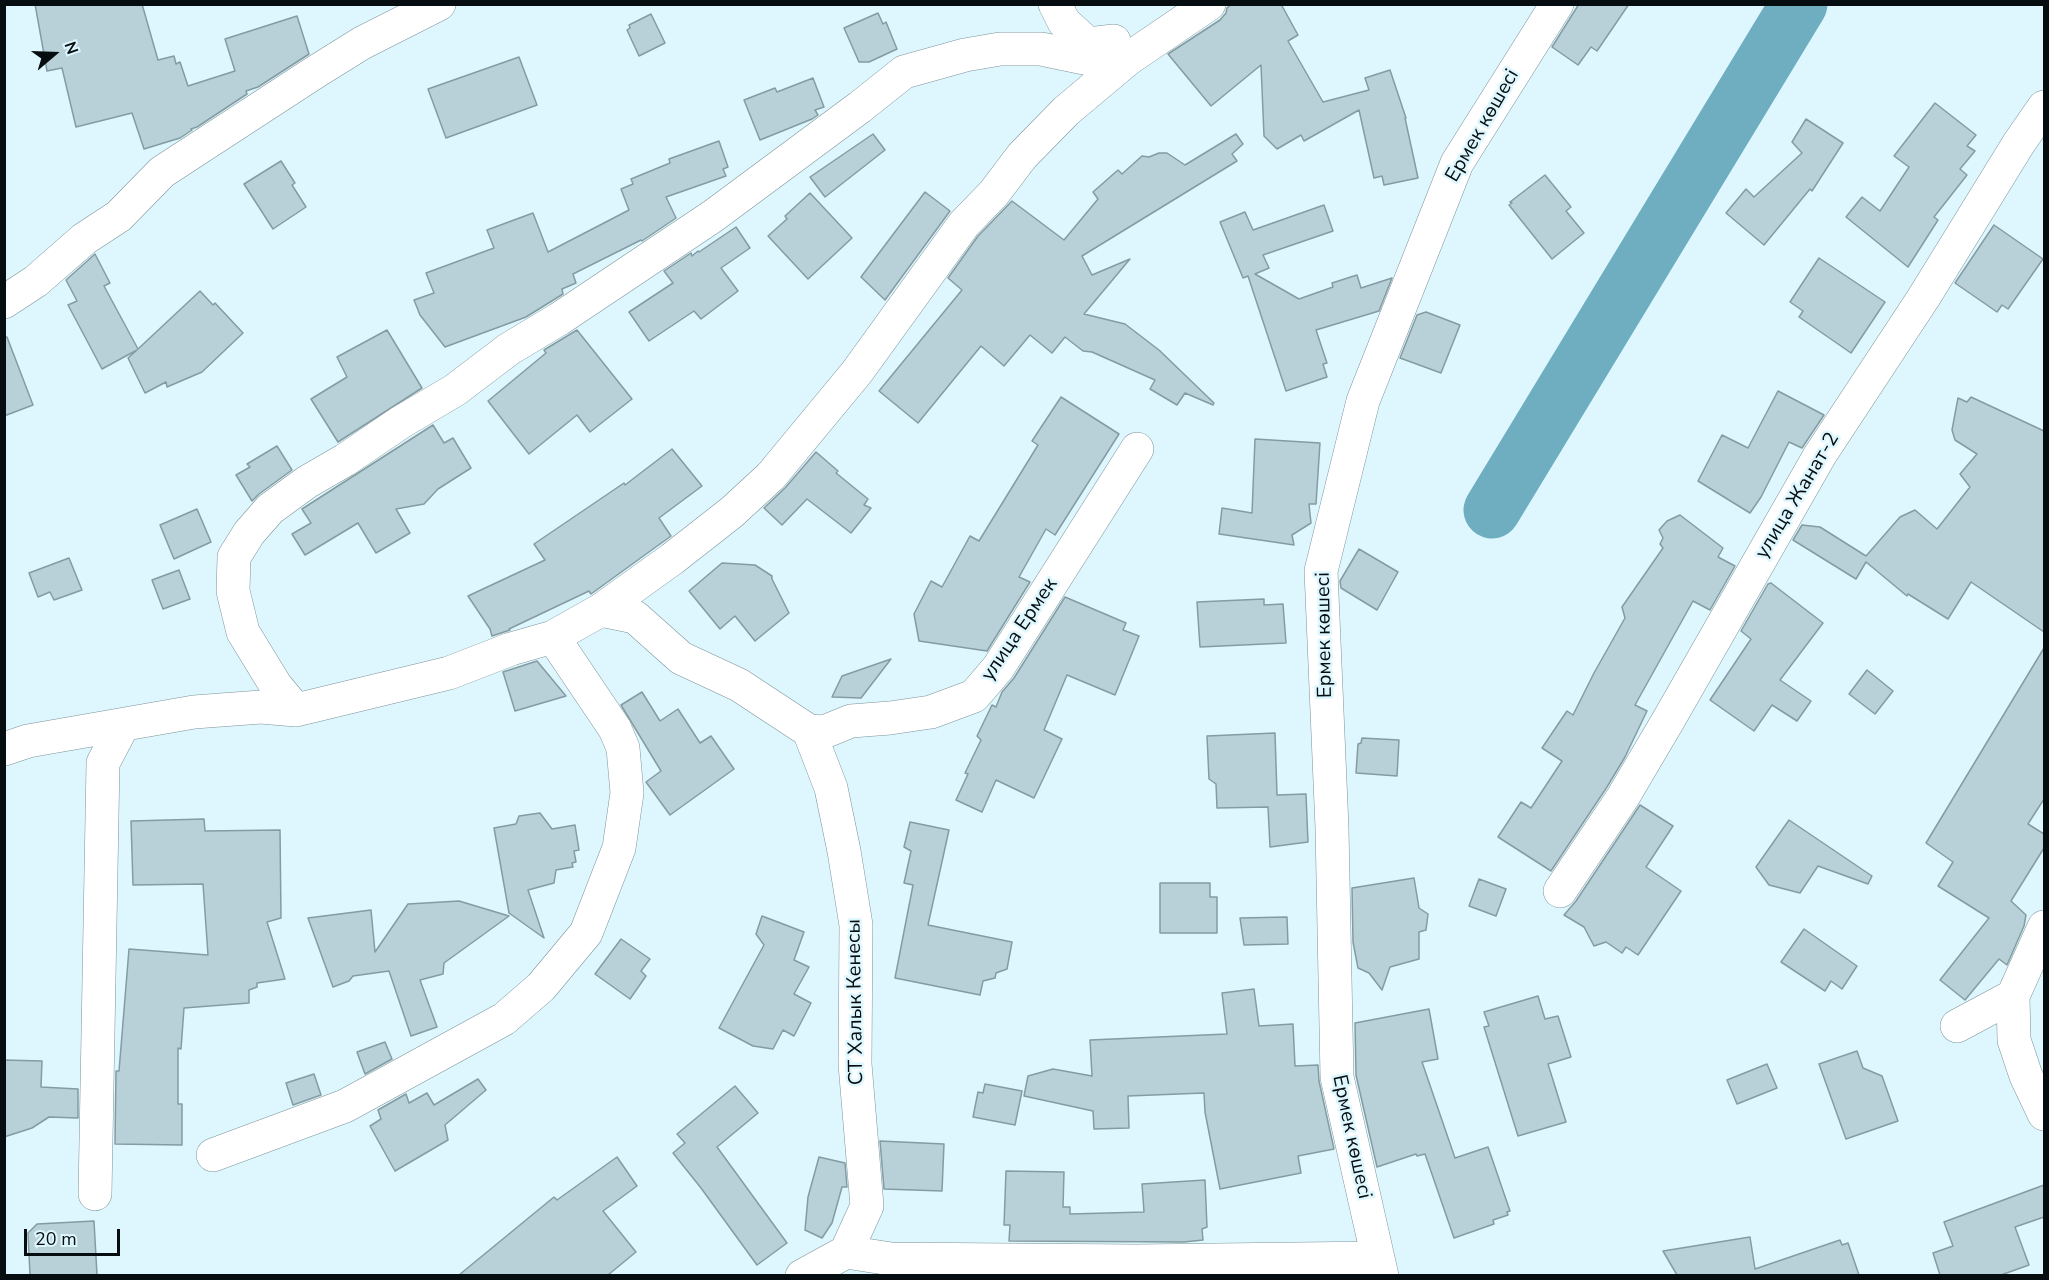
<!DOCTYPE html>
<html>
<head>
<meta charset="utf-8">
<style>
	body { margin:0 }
	#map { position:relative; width:2049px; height:1280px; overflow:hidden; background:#def7fe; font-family:"Nunito Sans",sans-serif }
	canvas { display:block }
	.frame { position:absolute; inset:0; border:6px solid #060d10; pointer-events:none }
	.north { position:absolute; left:24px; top:24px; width:60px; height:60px; -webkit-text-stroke:4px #def7fe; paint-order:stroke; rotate:71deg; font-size:16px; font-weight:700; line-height:24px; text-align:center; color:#060d10 }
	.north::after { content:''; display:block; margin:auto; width:21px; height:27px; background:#060d10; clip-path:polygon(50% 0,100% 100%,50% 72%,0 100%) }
	.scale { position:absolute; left:24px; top:1229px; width:96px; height:27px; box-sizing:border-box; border:3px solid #060d10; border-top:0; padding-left:8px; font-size:18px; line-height:21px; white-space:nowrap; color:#060d10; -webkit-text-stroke:4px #def7fe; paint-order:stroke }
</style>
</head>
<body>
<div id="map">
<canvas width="2049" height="1280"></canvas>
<div class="frame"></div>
<div class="north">N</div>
<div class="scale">20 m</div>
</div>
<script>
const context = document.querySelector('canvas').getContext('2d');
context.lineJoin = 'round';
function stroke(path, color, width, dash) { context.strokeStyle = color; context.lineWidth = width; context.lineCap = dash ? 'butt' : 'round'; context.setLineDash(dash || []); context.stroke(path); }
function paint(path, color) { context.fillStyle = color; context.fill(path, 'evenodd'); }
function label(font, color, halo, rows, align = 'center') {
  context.font = font + ' "Nunito Sans",sans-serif'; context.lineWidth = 5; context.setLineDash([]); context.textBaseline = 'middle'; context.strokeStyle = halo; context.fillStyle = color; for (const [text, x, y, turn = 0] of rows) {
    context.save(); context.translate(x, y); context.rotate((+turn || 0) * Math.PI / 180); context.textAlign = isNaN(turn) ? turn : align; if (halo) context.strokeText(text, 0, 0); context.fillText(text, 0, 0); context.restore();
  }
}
stroke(new Path2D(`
	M1492 510 1799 4`), '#6eaec0', 57);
const building = new Path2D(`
	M35 4H142L158 60 174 56 176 64 180 62 188 86 235 71 225 39 297 16 309 54 258 87 246 91 247 94 197 127 191 129 192 130 180 138 144 149 132 113 76 127 62 68 47 71Z
	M1232 4H1281L1298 35 1288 41 1323 102 1369 90 1365 78 1390 70 1406 118H1405L1418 178 1384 185 1382 176 1374 178 1359 110 1304 141 1301 135 1277 149 1264 136 1261 65 1211 106 1168 54 1220 20 1226 13 1227 8Z
	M1579 4H1629L1597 51 1591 47 1578 65 1552 47Z
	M878 13 883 24 886 22 897 49 869 62H859L844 28Z
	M651 14 665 43 639 56 627 30 630 28 629 25Z
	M519 57 537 105 446 138 428 89Z
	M813 78 824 107 815 110 818 115 812 119 760 140 744 100 775 88 777 92Z
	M1935 103 1976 135 1967 146 1975 151 1960 169 1967 175 1934 217 1938 220 1908 267 1846 217 1862 197 1880 211 1909 167 1894 156Z
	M1806 119 1843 143 1812 191 1810 189 1764 245 1726 213 1746 189 1754 197 1802 153 1792 142Z
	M873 134 885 150 825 197 810 177Z
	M1236 134 1243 144 1232 154 1237 161 1082 256 1092 275 1130 259 1084 314 1125 324 1159 350 1214 403 1213 405 1185 393 1177 405 1150 389 1155 380 1092 352 1083 351 1065 337 1052 353 1030 335 1004 366 981 346 918 423 879 391 962 290 948 278 978 236 1012 201 1064 240 1098 199 1093 192 1118 170 1122 174 1142 156 1149 157 1159 153H1167L1185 165Z
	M719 141 728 167 723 169 726 176 666 197 676 218 642 241 641 240 573 274 576 283 562 289 563 294 526 317 445 347 420 315 414 300 434 293 426 273 494 248 487 230 533 213 548 252 629 210 621 189 633 184 631 179 670 163 669 159Z
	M281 161 295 183 292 185 306 207 273 229 244 184Z
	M1545 175 1571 207 1566 211 1584 233 1552 259 1509 205 1512 203 1510 202Z
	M925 192 950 211 885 300 861 277Z
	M810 193 852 238 808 279 768 236 787 219 785 216Z
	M1324 205 1333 231 1263 255 1269 268 1255 274 1299 299 1333 287 1332 283 1357 275 1361 288 1392 278 1379 311 1316 330 1327 363 1323 364 1327 377 1286 391 1248 276 1243 278 1220 222 1245 212 1253 230Z
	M1994 225 2043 259 2008 309 2002 305 1997 312 1955 283Z
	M736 227 750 248 721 268 738 291 701 319 694 311 649 341 629 312 673 283 664 271 691 253 692 256 698 251 699 252Z
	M95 254 110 283 104 286 138 349 200 291 213 305 215 303 243 333 202 372 167 387 166 382 145 393 128 358 137 350 102 369 68 305 77 301 66 280Z
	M1819 258 1885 302 1851 353 1799 317 1803 311 1790 302Z
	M1426 312 1460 325 1441 373 1400 358 1417 315Z
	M387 330 422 388 338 442 311 399 347 377 337 357Z
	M577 330 632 399 590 432 577 415 529 454 488 401 546 353 544 350Z
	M4 337H7L33 405 4 416Z
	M1778 391 1824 415 1802 448 1789 442 1761 497 1750 513 1698 481 1722 435 1748 448Z
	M1061 397 1119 434 1055 535 1046 529 1019 577 1030 582 987 651 919 641 914 614 931 581 942 587 970 536 979 541 1038 445 1032 441Z
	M1971 397 2044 431V632L1971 582 1948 619 1908 594 1907 596 1866 562 1856 579 1793 540 1802 525 1820 527 1866 556 1900 517 1915 510 1937 529 1970 487 1960 474 1977 454 1955 440 1952 430 1958 398 1967 402Z
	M433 425 444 443 453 438 471 468 438 489 424 504 396 509 410 533 376 553 358 523 305 555 292 534 311 523 302 509Z
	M1255 439 1320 443 1316 504H1309L1311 523 1292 535 1294 545 1219 534 1222 508 1252 513Z
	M277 446 292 470 259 494 252 501 236 475 250 467 247 464Z
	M672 449 702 486 659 518 671 536 591 594 589 591 509 629 510 630 492 636 490 629 468 596 545 560 534 544 624 483 625 485Z
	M816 452 838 471 836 473 868 499 864 505 871 508 851 533 807 499 782 525 764 508 785 488Z
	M197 509 211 542 174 559 160 525Z
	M1680 515 1723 548 1718 557 1735 566 1710 610 1693 601 1635 705 1647 711 1625 757 1607 787 1551 871 1498 837 1521 802 1531 808 1562 761 1542 748 1567 711 1573 715 1594 673 1625 618 1622 607 1663 548 1660 544 1663 538 1659 530 1667 521Z
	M1359 549 1398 572 1377 610 1341 588 1340 581Z
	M69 558 82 590 54 600 50 592 38 597 29 573Z
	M722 563 755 565 772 576V579L789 613 755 641 735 616 720 629 689 591Z
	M179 570 190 599 163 609 152 580Z
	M1771 583 1823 623 1780 680 1811 701 1797 721 1772 705 1754 731 1710 700 1751 639 1741 631 1768 584Z
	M1065 597 1126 623 1123 630 1139 636 1115 695 1067 675 1044 730 1062 739 1034 798 996 780 982 812 956 800 968 774 965 773 981 740 977 736 992 705 996 707 1002 692 1014 678Z
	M1264 599V605L1283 604 1286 643 1200 647 1197 602Z
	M2044 648V799L2028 824 2044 834V848L2011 901 2026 915 2024 926 2007 965 1999 959 1965 1000 1940 980 1989 918 1938 886 1953 862 1926 843Z
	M891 659 861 698 832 697 842 676Z
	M537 661 566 696 515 711 503 672Z
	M1867 670 1893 691 1875 714 1849 694Z
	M642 692 660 721 678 709 700 743 711 736 734 769 670 815 646 782 661 771 621 705Z
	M1275 733 1277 795 1306 794 1308 842 1270 847 1268 807 1217 808 1216 784 1209 779 1207 736Z
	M1362 738 1399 740 1397 776 1356 773 1358 744 1361 743Z
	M1640 805 1673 826 1646 867 1681 891 1638 955 1626 947 1622 953 1606 942 1594 946 1584 927 1564 915 1576 901Z
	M540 813 552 829 575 825 579 850 574 851 576 862 572 863 573 867 556 870 554 883 528 890 544 938 509 913 494 828 516 824 519 816Z
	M204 819 205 831 280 830 281 918 267 922 285 979 257 983V987L249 990V1003L184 1008 181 1049 178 1048V1104H182V1145L115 1144 116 1071H119L129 949 208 955 203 884 133 885 131 821Z
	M1789 820 1872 876 1868 884 1818 866 1800 893 1769 885 1756 867Z
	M910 822 949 830 928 925 1012 942 1007 969 996 973 995 978 983 981 980 995 895 978 913 885 904 883 911 851 904 847Z
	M1414 878 1419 908 1428 914 1426 930 1419 932V959L1390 967 1382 990 1369 973 1358 968 1353 942 1352 888Z
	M1479 879 1506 889 1496 916 1469 906Z
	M1160 883H1210V897H1217V933H1160Z
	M459 901 509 916 444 963 443 974 420 980 437 1027 411 1036 389 971 353 976 349 981 333 987 308 918 371 910 375 952 408 904Z
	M762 916 804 932 794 960 809 967 794 994 811 1003 794 1036 783 1030 773 1049 753 1046 719 1028 764 945 756 934Z
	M1287 917 1288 944 1244 945 1240 918Z
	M1804 929 1857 966 1842 989 1831 981 1825 991 1781 962Z
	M621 939 650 959 641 971 646 976 630 999 595 974Z
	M1254 989 1259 1026 1293 1024 1295 1066 1318 1065 1319 1081 1334 1149 1298 1156 1301 1173 1220 1189 1205 1112 1204 1093 1128 1096 1129 1128 1094 1129 1093 1111 1024 1096 1028 1076 1053 1069 1092 1076 1090 1040 1227 1034 1222 993Z
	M1538 996 1545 1019 1558 1016 1571 1057 1548 1064 1566 1122 1518 1136 1484 1027 1489 1026 1484 1012Z
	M1429 1009 1438 1059 1422 1062 1455 1158 1488 1147 1510 1211 1507 1212 1508 1215 1493 1220 1494 1224 1454 1238 1425 1154 1417 1156 1416 1154 1377 1167 1356 1075 1355 1023Z
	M385 1042 392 1059 365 1074 357 1052Z
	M1857 1051 1863 1068 1882 1076 1898 1121 1846 1139 1819 1064Z
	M4 1060 42 1061 41 1087 78 1089V1118L49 1117 32 1128 4 1137Z
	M1767 1064 1777 1088 1737 1104 1727 1080Z
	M314 1074 321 1095 293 1105 286 1083Z
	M478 1079 486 1090 445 1125 448 1140 395 1171 370 1126 381 1119 378 1110 406 1094 409 1103 427 1093 434 1105Z
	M985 1084 1022 1091 1015 1125 973 1117 978 1092 983 1093Z
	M735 1086 758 1113 717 1147 787 1243 757 1265 701 1188 673 1153 685 1143 677 1134Z
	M880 1141 944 1144 942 1191 884 1189Z
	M617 1157 637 1186 603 1211 636 1252 608 1275H459L554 1197 557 1200Z
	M819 1157 845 1163 847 1187H842L832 1223 822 1238 805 1230 808 1197Z
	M1006 1171 1064 1172 1063 1207H1070V1214L1144 1212 1142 1184 1205 1180 1207 1227 1202 1229 1203 1240 1184 1242 1009 1241 1010 1225H1004Z
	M2044 1185V1217L2015 1227 2029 1265 2001 1275H1940L1933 1253 1953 1246 1944 1222Z
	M94 1221 97 1275H30L28 1233 37 1224Z
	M1750 1237 1755 1269 1840 1240 1842 1245 1848 1243 1859 1275H1677L1663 1251Z`);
paint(building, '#b8d0d7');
stroke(building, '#849ba2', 1.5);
const street = new Path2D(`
	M1055 4 1064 22 1088 44 1114 41
	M4 302 36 281 84 239 119 216 162 172 317 71 362 43 439 4
	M601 610 635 617 681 658 739 685 809 731 831 788 844 851 856 925 855 1064 867 1206 846 1252 802 1276
	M296 710 276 686 243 632 233 591 234 557 249 533 270 509 307 482 345 460 401 422 455 390 509 349 559 319 713 216 860 107 904 72 965 55 1000 49H1041L1094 60 1128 59
	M809 731 824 732 851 721 890 718 931 712 974 696 998 668 1137 449
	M4 749 28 741 194 712 261 707 296 710 449 673 511 649 553 637 601 610 672 559 732 512 771 476 857 372 964 224 994 193 1022 156 1066 111 1128 59 1209 4
	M1560 891 1623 797 1669 719 1820 455 1924 297 2019 143 2044 107
	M2044 927 2013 996 2014 1040 2026 1076 2044 1114
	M1957 1026 2013 996
	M213 1155 345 1106 504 1019 541 987 586 933 619 848 627 793 623 748 615 729 553 637
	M95 1194 103 763 123 725
	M846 1252 891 1259 1136 1261 1378 1258
	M1382 1276 1337 1077 1332 828 1321 571 1363 401 1457 163 1557 4`);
stroke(street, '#7c939a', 34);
stroke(street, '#fff', 33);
label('20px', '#060d10', '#def7fe', [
	["Ермек көшесі",1483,126,-60],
	["улица Жанат-2",1798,496,-59],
	["улица Ермек",1020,630,-56],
	["Ермек көшесі",1325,635,-91],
	["СТ Халык Кенесы",856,1002,-91],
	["Ермек көшесі",1351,1137,78]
]);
</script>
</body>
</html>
